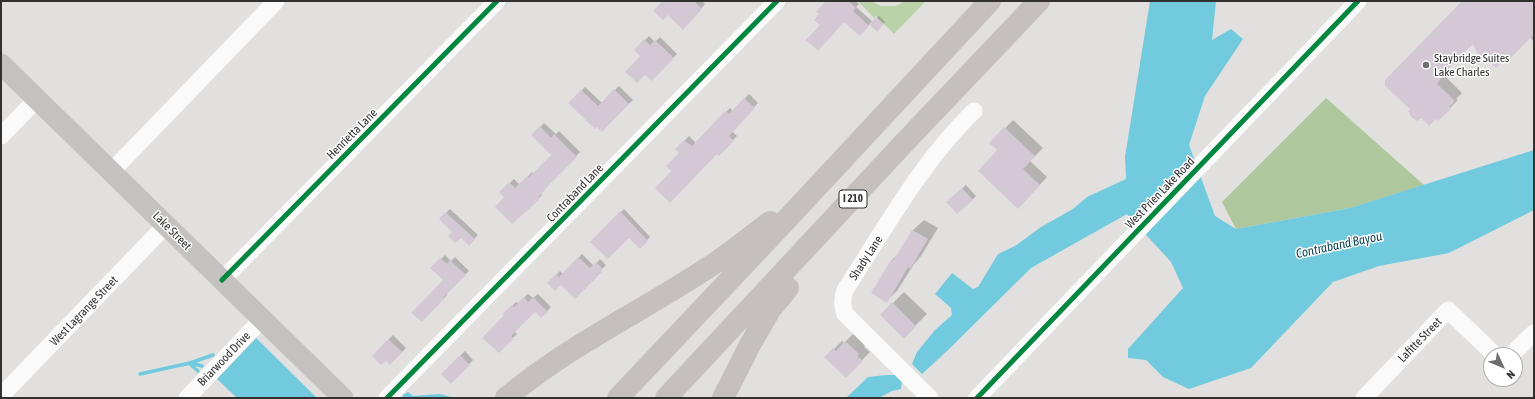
<!DOCTYPE html>
<html>
<head>
<meta charset="utf-8">
<style>
	body { margin:0 }
	#map { position:relative; width:1535px; height:399px; overflow:hidden; background:#e2e0de; font-family:"Asap Condensed",sans-serif }
	canvas { display:block }
	.frame { position:absolute; inset:0; border:2px solid #333130; pointer-events:none }
	.north { position:absolute; left:1483px; top:347px; width:40px; height:40px; box-sizing:border-box; background:#fff; border:1px solid #adadac; border-radius:50%; rotate:134deg; font-size:11px; font-weight:700; line-height:16px; text-align:center; color:#333130 }
	.north::after { content:''; display:block; margin:auto; width:14px; height:18px; background:#706e6d; clip-path:polygon(50% 0,100% 100%,50% 72%,0 100%) }
</style>
</head>
<body>
<div id="map">
<canvas width="1535" height="399"></canvas>
<div class="frame"></div>
<div class="north">N</div>
</div>
<script>
const context = document.querySelector('canvas').getContext('2d');
context.lineJoin = 'round';
function paint(path, color) { context.fillStyle = color; context.fill(path, 'evenodd'); }
function stroke(path, color, width, dash) { context.strokeStyle = color; context.lineWidth = width; context.lineCap = dash ? 'butt' : 'round'; context.setLineDash(dash || []); context.stroke(path); }
function label(font, color, halo, rows, align = 'center') {
  context.font = font + ' "Asap Condensed",sans-serif'; context.lineWidth = 3; context.setLineDash([]); context.textBaseline = 'middle'; context.strokeStyle = halo; context.fillStyle = color; for (const [text, x, y, turn = 0] of rows) {
    context.save(); context.translate(x, y); context.rotate((+turn || 0) * Math.PI / 180); context.textAlign = isNaN(turn) ? turn : align; if (halo) context.strokeText(text, 0, 0); context.fillText(text, 0, 0); context.restore();
  }
}
paint(new Path2D(`
	M858 1H871L881 6H896L905 1H926L894 34 876 16 874 18Z`), '#bad2a8');
paint(new Path2D(`
	M1326 98 1424 185 1350 208 1236 229 1222 202Z`), '#afc79c');
paint(new Path2D(`
	M1150 1H1216L1212 40 1231 29 1243 39 1205 96 1189 145 1215 216 1236 229 1350 208 1534 150V210L1449 253 1379 266 1333 282 1251 368 1189 389 1163 377 1146 360 1128 358V349L1183 288 1171 262 1127 214 1031 268 948 350 922 374 912 364 917 352 935 330 952 315 951 308 935 294 952 273 973 289 978 287 998 254 1015 246 1041 227 1073 209 1087 197 1126 179 1125 157Z
	M256 338 317 398H237L217 379Z
	M886 375H897L902 381 901 389 892 391 879 398H846L868 377Z
	M408 392 413 396 440 394 455 398H402L403 395Z`), '#71cadd');
paint(new Path2D(`
	M664 1H702L705 4 683 28Z
	M827 1H856L859 4 856 7 873 22 879 16 885 22 877 30 870 24 860 35 844 20 822 25Z
	M1464 1H1534V42L1530 37 1505 58 1473 43 1451 64 1444 75 1462 93 1456 99 1458 100 1438 120 1436 117H1421Z
	M649 36 655 42 660 37 677 54 652 80 642 56 635 50Z
	M619 86 633 100 602 130 569 103 585 87 602 103Z
	M749 94 758 103 732 131 737 136 719 154 717 153 672 171 680 153 676 149 689 136 696 143 730 108 733 111Z
	M1013 120 1043 148 1030 161 1047 177 1026 200 999 150 991 143Z
	M544 123 556 134 559 131 580 152 547 186 541 194 542 195 512 223 506 197 500 192 514 179 520 185 532 172 533 174 552 155 533 135Z
	M966 185 976 196 972 200 952 198Z
	M450 209 478 235 469 244 461 236 453 232 440 219Z
	M624 209 650 237 640 248 629 237 592 242Z
	M924 220 938 228 921 256 914 264 897 291 886 301 872 293 892 260 899 253 913 230Z
	M582 254 594 266 600 259 606 265 600 271 601 272 575 298 561 284 548 283 560 271 563 274Z
	M445 255 451 261 455 257 469 271 446 293 448 294 422 321 444 280 432 268Z
	M904 292 927 314 904 337 881 315Z
	M528 294 533 298 538 294 551 307 541 317 535 311 514 331 517 334 499 352 505 315 508 310 516 302 518 303Z
	M854 333 866 345 864 347 870 352 846 377 826 357 842 341 844 343Z
	M393 335 406 348 390 364 386 359 373 356Z
	M465 351 473 360 451 383 442 374Z`), '#0003');
stroke(new Path2D(`
	M191 363 202 366
	M190 364 198 371
	M140 374 190 363 213 355`), '#71cadd', 3.5);
paint(new Path2D(`
	M662 1H694L702 9 683 30 668 15 663 20 653 11Z
	M826 1H848L856 8 853 11 869 26 860 36 844 22 818 51 806 40 820 25 814 20 819 14 816 12Z
	M1462 1H1534V34L1507 62 1505 59 1496 68 1485 57 1478 55 1473 44 1444 73 1437 84 1455 101 1449 107 1451 109 1438 121 1436 119 1429 126 1421 118 1418 121 1412 118 1408 111 1410 109 1385 86V80Z
	M876 17 884 24 877 32 869 24Z
	M644 39 650 45 655 40 674 58 652 81 645 75 637 83 625 72 640 56 634 50Z
	M614 89 629 104 602 132 597 127 595 129 568 103 581 90 598 106Z
	M744 98 755 108 729 136 734 141 719 156 717 154 670 203 655 188 671 171 666 166 679 153 675 149 684 140 692 146 725 111 729 114Z
	M540 126 551 138 554 134 577 157 543 191 538 198 539 200 512 224 495 207 504 197 499 192 509 182 515 188 527 176 529 177 551 155 531 135Z
	M1004 127 1035 156 1023 169 1040 185 1018 209 978 171 997 150 989 143Z
	M962 188 973 200 957 214 946 202Z
	M620 211 648 241 640 249 629 238 608 259 590 242Z
	M445 212 475 239 469 246 461 238 455 243 448 236 452 232 439 219Z
	M912 230 928 239 910 269 908 267 887 303 871 293 891 260 893 261Z
	M578 257 590 268 596 262 603 269 597 275 598 276 575 299 561 285 555 291 547 283 556 274 559 277Z
	M440 258 447 264 450 260 466 275 443 298 444 299 422 322 411 313 443 280 430 268Z
	M524 297 528 302 533 297 548 312 541 318 535 312 511 336 514 338 499 353 482 338 504 315 502 314 512 305 514 307Z
	M892 302 916 326 904 339 880 315Z
	M388 339 402 352 390 365 386 361 381 365 372 356Z
	M845 341 859 354 857 356 863 361 846 378 824 357 833 348 836 351Z
	M460 355 470 365 451 384 441 374Z`), '#d4c8d5');
stroke(new Path2D(`
	M1 136 37 99
	M111 172 276 1
	M222 280 497 1
	M1511 355 1534 333
	M1 396 166 225
	M187 398 262 319
	M387 398 777 1
	M930 398 845 314C842 304 842 299 845 290 885 229 921 162 974 111
	M977 398 1358 1
	M1364 398 1448 310 1495 355`), '#fbfafa', 17);
stroke(new Path2D(`
	M1 64 343 398`), '#c4c1c0', 21);
stroke(new Path2D(`
	M506 398C571 343 651 307 721 259 738 247 754 234 770 222
	M618 398 775 232 990 1
	M666 398 904 143 1039 1
	M723 398 751 343 770 310 788 288`), '#c5bfbe', 22);
stroke(new Path2D(`
	M222 280 497 1
	M387 398 777 1
	M977 398 1358 1`), '#00873e', 5);
for (const [x, y, r, color] of [
	[1426,65,4,"#706e6d"]
]) { const dot = new Path2D(); dot.arc(x, y, r, 0, 2 * Math.PI); context.fillStyle = color; context.fill(dot); stroke(dot, '#fff', 1.5); }
for (const [x, y, w] of [
	[853,199,28]
]) { const box = new Path2D(); box.roundRect(x - w / 2, y - 9, w, 18, 3); context.fillStyle = '#fff'; context.fill(box); stroke(box, '#333130', 1); }
label('bold 11px', '#333130', null, [
	["I 210",853,199]
]);
label('12px', '#333130', '#fff', [
	["Staybridge Suites",1434,58],
	["Lake Charles",1434,72]
], 'left');
label('12px', '#333130', '#fff', [
	["Henrietta Lane",352,134,-45],
	["Contraband Lane",575,193,-46],
	["West Prien Lake Road",1160,193,-46],
	["Lake Street",172,231,45],
	["Shady Lane",866,258,-57],
	["West Lagrange Street",84,311,-46],
	["Lafitte Street",1420,340,-46],
	["Briarwood Drive",224,359,-46]
]);
label('italic 13px', '#114853', '#fff', [
	["Contraband Bayou",1339,245,-12]
]);
</script>
</body>
</html>
